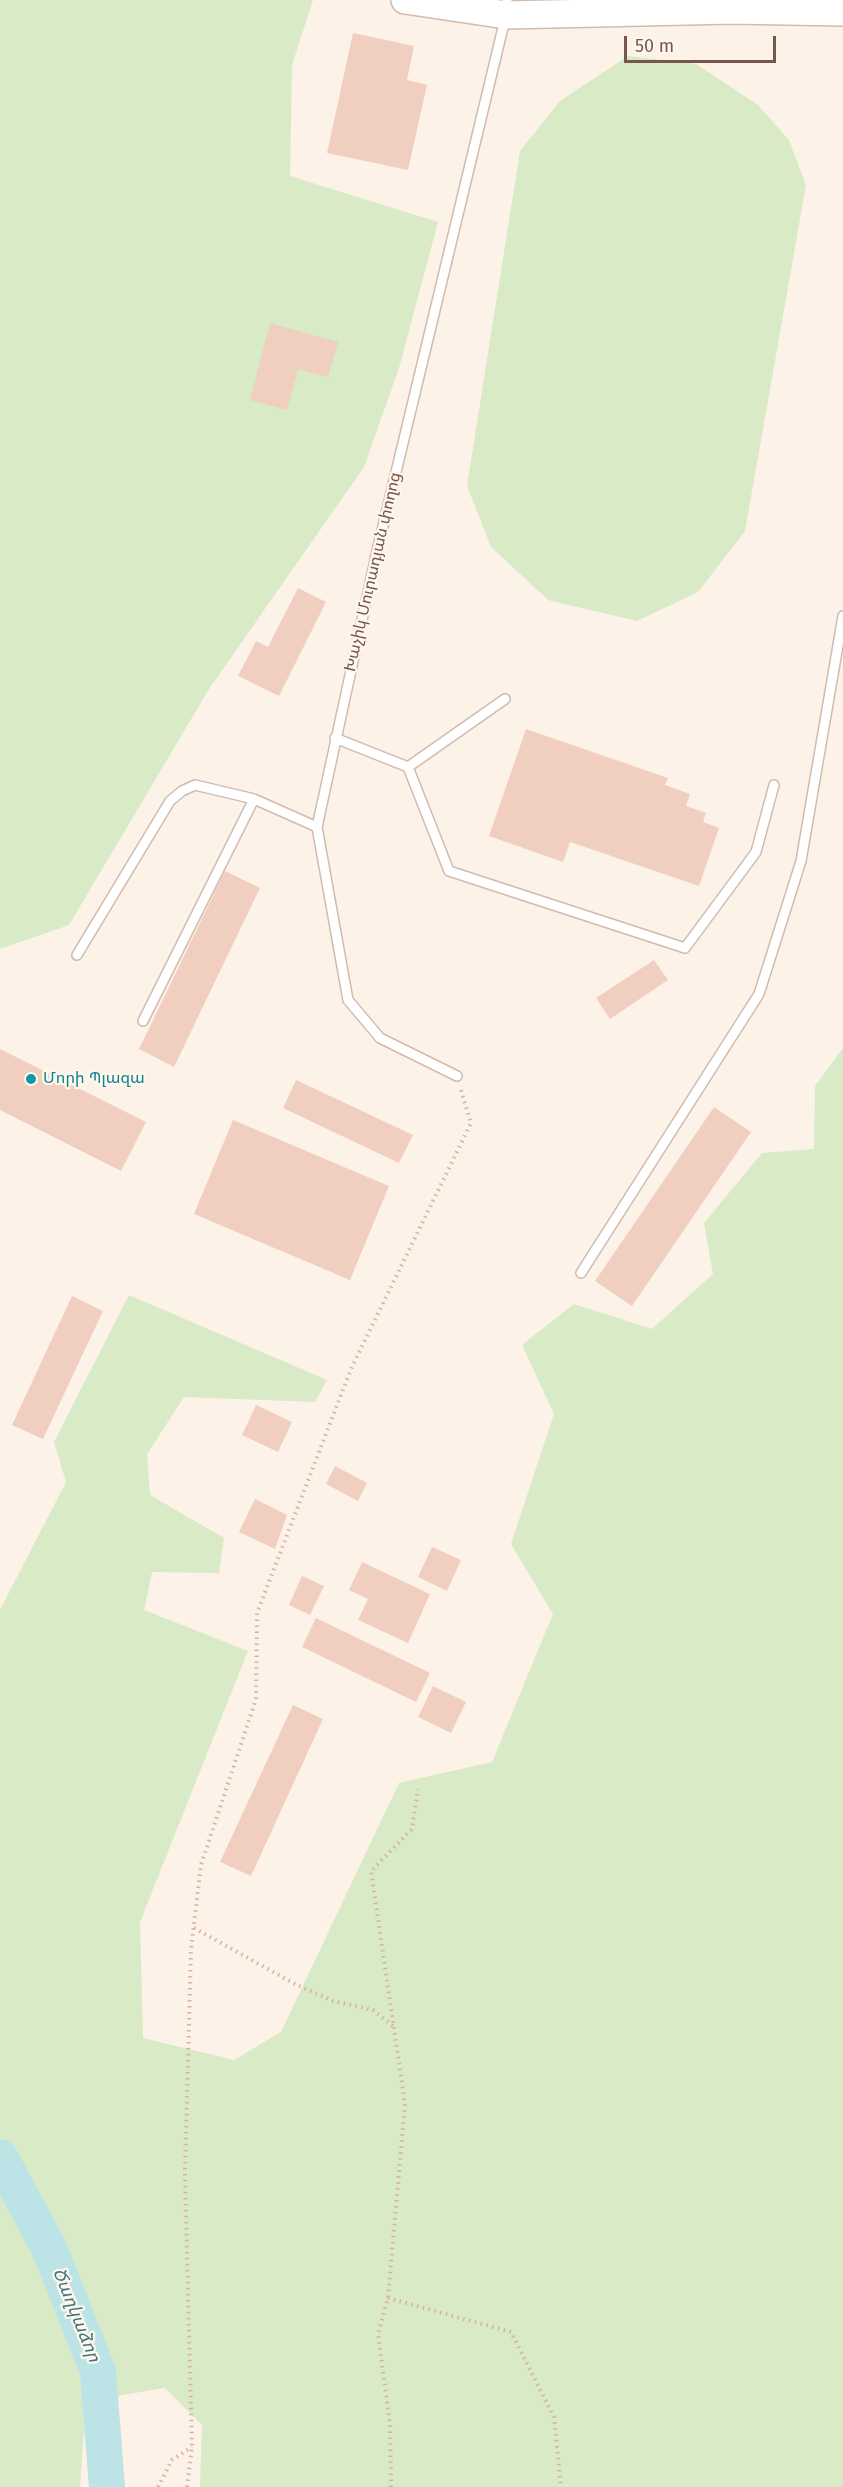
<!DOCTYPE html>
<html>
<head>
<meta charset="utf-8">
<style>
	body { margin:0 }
	#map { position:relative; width:843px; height:2487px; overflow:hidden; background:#fcf2e8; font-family:"Fira Sans",sans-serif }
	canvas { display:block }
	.scale { position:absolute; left:624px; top:36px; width:152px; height:27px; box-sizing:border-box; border:3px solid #76574c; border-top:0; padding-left:8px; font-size:18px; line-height:21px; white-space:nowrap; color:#76574c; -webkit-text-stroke:4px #fff7ee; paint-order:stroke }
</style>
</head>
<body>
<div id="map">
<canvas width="843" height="2487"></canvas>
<div class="scale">50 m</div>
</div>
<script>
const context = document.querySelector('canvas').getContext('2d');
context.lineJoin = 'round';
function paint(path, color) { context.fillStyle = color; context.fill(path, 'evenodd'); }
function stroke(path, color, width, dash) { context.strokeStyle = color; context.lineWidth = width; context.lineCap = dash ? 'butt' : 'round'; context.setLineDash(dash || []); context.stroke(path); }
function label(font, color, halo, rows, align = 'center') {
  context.font = font + ' "Fira Sans","Noto Sans Armenian",sans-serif'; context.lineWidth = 4.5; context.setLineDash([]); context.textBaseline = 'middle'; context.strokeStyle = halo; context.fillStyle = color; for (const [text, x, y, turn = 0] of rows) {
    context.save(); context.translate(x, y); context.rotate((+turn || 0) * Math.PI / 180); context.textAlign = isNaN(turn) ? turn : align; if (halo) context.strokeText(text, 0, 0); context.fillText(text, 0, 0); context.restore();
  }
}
paint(new Path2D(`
	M0 0H313L292 65 290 176 438 222 399 368 364 467 209 689 69 925 0 949Z
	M628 56 696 64 758 105 789 140 806 185 745 531 698 592 637 621 548 600 491 547 467 486 520 151 560 101Z
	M843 1048V2487H200L202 2425 165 2388 86 2401 80 2487H0V1610L66 1482 54 1442 129 1295 327 1380 315 1402 184 1397 147 1454 150 1495 224 1538 219 1573 152 1572 144 1610 248 1651 140 1922 143 2038 234 2060 281 2032 399 1783 492 1762 553 1614 511 1544 554 1414 522 1345 574 1304 652 1329 713 1274 704 1223 762 1153 814 1149 815 1086Z`), '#d8eac6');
stroke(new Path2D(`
	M0 2157 50 2250 98 2372 107 2487`), '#bce4e6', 36);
paint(new Path2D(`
	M353 33 414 46 407 80 427 85 408 170 327 153Z
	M270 323 338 342 328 377 298 369 287 410 250 400Z
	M298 588 326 602 279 696 238 676 256 641 268 647Z
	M526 729 668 778 665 785 690 794 686 806 706 813 703 822 719 828 699 886 570 842 563 862 489 836Z
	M225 871 260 888 174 1067 139 1049Z
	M654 960 668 980 610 1019 596 998Z
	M0 1049 146 1122 121 1171 0 1110Z
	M296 1080 413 1135 399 1163 283 1108Z
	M714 1107 751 1132 632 1306 595 1281Z
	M233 1120 389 1186 350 1280 194 1214Z
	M72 1296 103 1311 43 1439 12 1425Z
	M256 1405 292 1422 278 1452 242 1435Z
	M335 1466 367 1483 358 1501 326 1484Z
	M255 1499 287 1515 275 1549 239 1532Z
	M432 1547 461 1560 447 1591 418 1577Z
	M362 1562 430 1594 408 1643 358 1620 368 1599 349 1590Z
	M302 1576 324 1586 310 1615 289 1605Z
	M316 1618 430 1673 416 1702 302 1647Z
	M433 1686 466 1702 451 1733 418 1717Z
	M293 1705 323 1719 251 1876 220 1862Z`), '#f1cfc0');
const lane = new Path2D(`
	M335 738 408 767 449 871 685 948 756 852 774 785
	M408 767 505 699
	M77 955 170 801 182 791 195 785 254 799 317 827
	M143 1021 254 799
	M457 1076 380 1038 348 1000 317 827 377 551 506 15 507 0
	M581 1273 759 994 801 861 843 616`);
const secondary = new Path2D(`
	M405 0 506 15 732 10 843 12`);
stroke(lane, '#d0bbb0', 12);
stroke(secondary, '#d3bbae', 30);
stroke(new Path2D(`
	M194 1928 295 1984 333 2001 373 2010 393 2026
	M388 2298 511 2332 554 2417 561 2487
	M158 2487 172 2460 192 2447
	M187 2487 192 2447 185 2174 191 1949 201 1865 256 1699 257 1613 351 1369 471 1123 460 1087
	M391 2487 390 2424 378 2334 388 2298 405 2104 371 1871 412 1829 418 1789`), '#d7b1a2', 4, [1.5, 4.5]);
stroke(lane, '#fff', 9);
stroke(secondary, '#fff', 27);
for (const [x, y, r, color] of [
	[31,1079,6,"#0f9aa8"]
]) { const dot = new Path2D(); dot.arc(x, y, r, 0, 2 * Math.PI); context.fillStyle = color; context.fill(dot); stroke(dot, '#fff7ee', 2); }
label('16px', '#76574c', '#fff7ee', [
	["Խաչիկ Մուրադյան փողոց",373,572,-77]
]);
label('16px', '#0d838f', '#fff7ee', [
	["Մորի Պլազա",43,1079]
], 'left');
label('italic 18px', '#40777b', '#fff7ee', [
	["Ծաղկաձոր",76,2315,68]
]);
</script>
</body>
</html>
